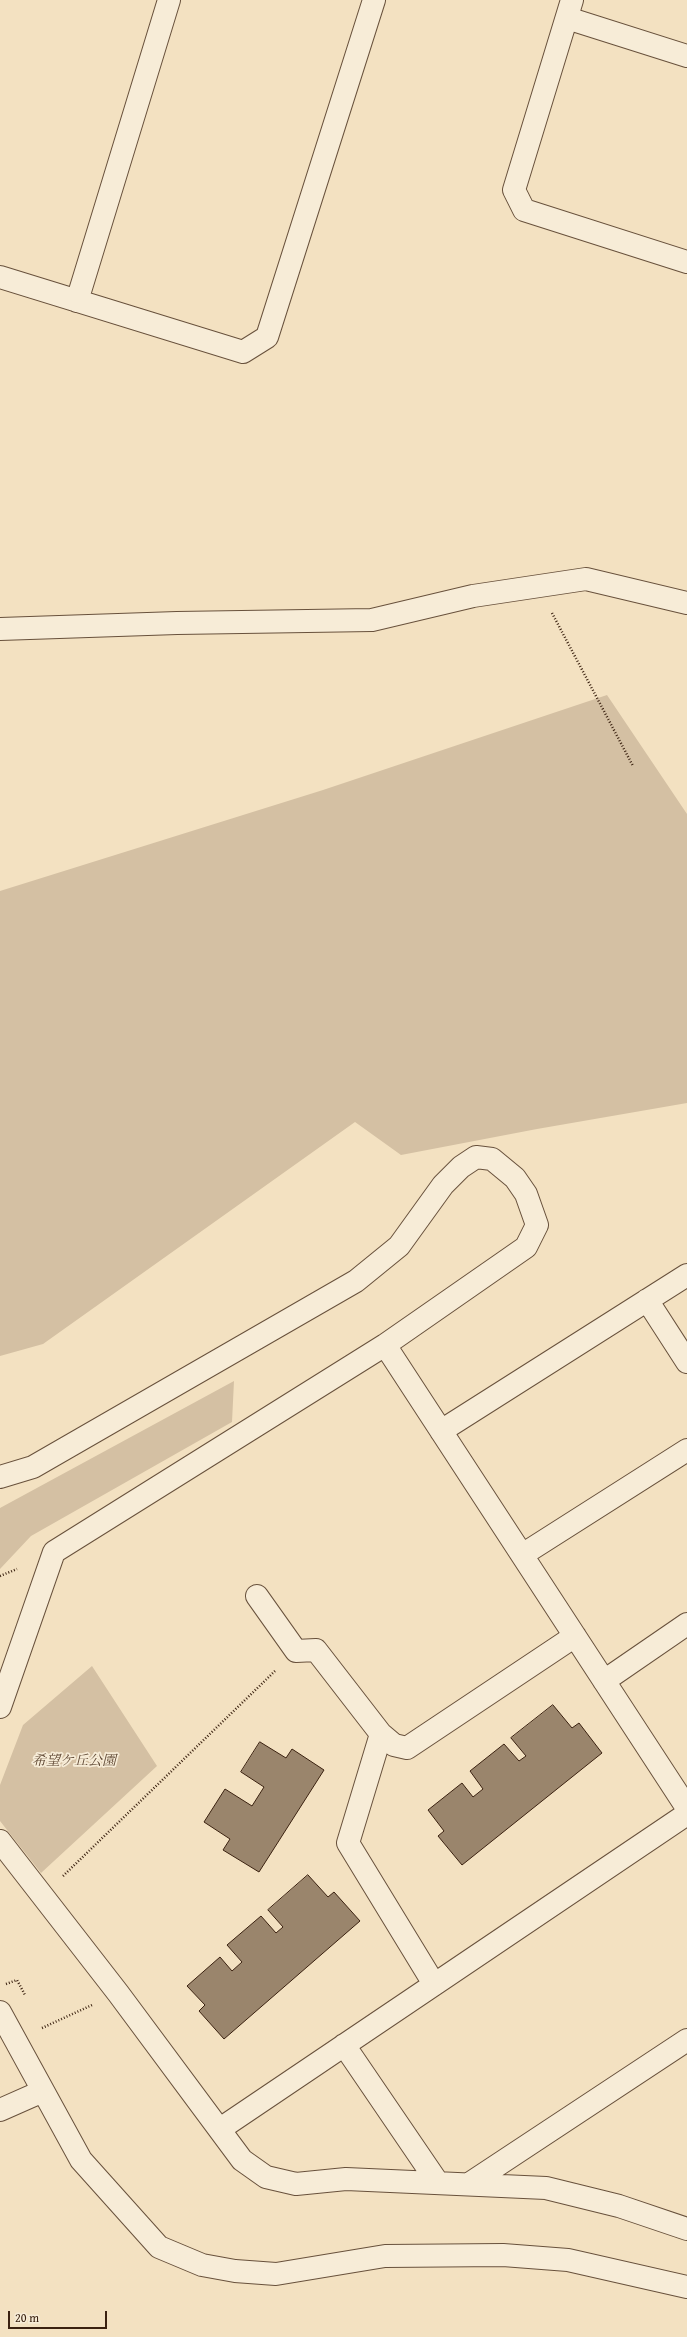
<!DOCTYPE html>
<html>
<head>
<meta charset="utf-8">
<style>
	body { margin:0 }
	#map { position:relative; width:687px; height:2337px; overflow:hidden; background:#f3e1c1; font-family:"Gentium Book Plus",serif }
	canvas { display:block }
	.scale { position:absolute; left:8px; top:2311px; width:99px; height:18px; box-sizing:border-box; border:2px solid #3a2110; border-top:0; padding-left:5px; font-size:12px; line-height:14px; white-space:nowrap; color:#3a2110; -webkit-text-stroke:3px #f7ecd7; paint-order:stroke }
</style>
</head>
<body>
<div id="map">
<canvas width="687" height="2337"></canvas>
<div class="scale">20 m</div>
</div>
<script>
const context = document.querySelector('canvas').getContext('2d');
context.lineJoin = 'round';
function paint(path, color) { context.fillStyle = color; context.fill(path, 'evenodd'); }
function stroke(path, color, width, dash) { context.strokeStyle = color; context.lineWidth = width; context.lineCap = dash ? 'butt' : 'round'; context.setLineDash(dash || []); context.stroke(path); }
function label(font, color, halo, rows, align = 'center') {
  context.font = font + ' "Gentium Book Plus","Noto Serif JP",serif'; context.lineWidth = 3.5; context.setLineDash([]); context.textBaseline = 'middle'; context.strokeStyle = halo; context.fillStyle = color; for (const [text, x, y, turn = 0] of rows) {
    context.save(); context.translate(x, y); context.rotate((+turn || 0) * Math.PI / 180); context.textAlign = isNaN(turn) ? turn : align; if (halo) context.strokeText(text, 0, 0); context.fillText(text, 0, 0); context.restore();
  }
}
paint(new Path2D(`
	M607 695 687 814V1103L537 1129 401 1155 355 1122 43 1344 0 1356V891L323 790Z
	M234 1381 232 1422 31 1536 0 1569V1508Z
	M92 1666 157 1766 41 1873 0 1821V1785L23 1725Z`), '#d4c0a3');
const building = new Path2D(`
	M553 1705 572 1728 579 1723 602 1753 462 1865 438 1836 444 1831 428 1810 462 1783 473 1797 483 1789 470 1771 504 1744 519 1761 526 1756 511 1738Z
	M260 1742 286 1758 292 1749 324 1770 259 1872 223 1850 230 1839 204 1822 225 1789 252 1806 264 1787 241 1772Z
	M308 1875 328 1897 334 1892 360 1921 224 2039 199 2011 205 2005 187 1986 220 1957 232 1971 242 1962 227 1945 261 1916 276 1933 283 1927 268 1910Z`);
paint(building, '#9a856c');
stroke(building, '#3a2110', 1);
const minor = new Path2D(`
	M572 0 514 190 524 210 687 262
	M567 18 687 56
	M0 277 243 352 267 337 374 0
	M77 301 169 0
	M0 629 177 623 372 620 473 596 586 579 687 603
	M647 1300 687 1362
	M441 1431 687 1275
	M0 1477 33 1467 356 1281 399 1246 443 1185 461 1167 476 1157 492 1159 515 1178 526 1194 537 1225 526 1247 385 1345 687 1808
	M522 1555 687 1450
	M257 1596 296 1651 316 1650 381 1734 394 1745 407 1748 575 1636
	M604 1681 687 1624
	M0 1707 54 1552 385 1345
	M381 1734 348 1843 434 1984
	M0 1841 118 1993 242 2160 266 2177 296 2184 346 2179 546 2188 619 2206 687 2229
	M0 2012 81 2160 159 2247 202 2265 235 2271 276 2274 385 2256 503 2255 568 2260 687 2287
	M344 2045 438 2183
	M0 2110 43 2091
	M220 2129 687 1814
	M469 2184 687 2040`);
stroke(minor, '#68513c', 24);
stroke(new Path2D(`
	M552 613 633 766
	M0 1576 17 1569
	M63 1876 275 1671
	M6 1984 17 1980 25 1995
	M42 2028 92 2005`), '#3a2110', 2.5, [1, 2]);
stroke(minor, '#f7ecd7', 22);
label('italic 14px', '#604935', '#f7ecd7', [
	["希望ケ丘公園",74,1761]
]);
</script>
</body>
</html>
